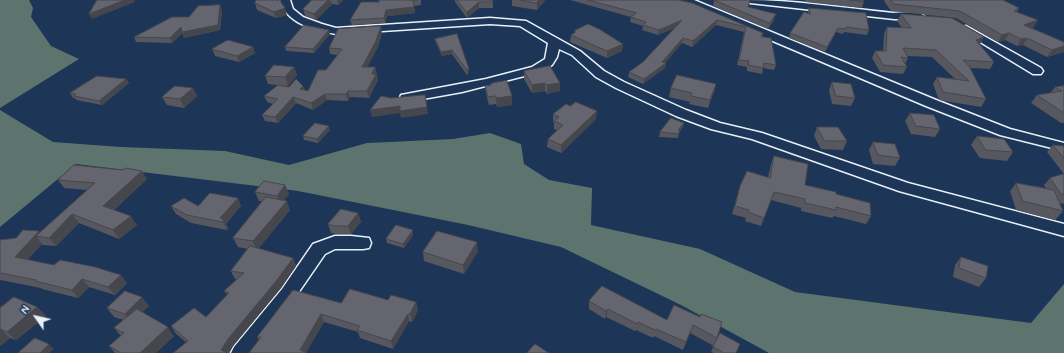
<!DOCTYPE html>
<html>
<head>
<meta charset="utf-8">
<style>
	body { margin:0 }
	#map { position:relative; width:1064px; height:353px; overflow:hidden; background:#1d3557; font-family:Mynerve,sans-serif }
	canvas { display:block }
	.north { position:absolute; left:16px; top:297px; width:40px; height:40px; -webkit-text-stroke:3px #1d3557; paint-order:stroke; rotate:304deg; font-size:11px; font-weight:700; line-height:16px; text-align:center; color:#e8f1f8 }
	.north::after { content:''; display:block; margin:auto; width:14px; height:18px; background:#e8f1f8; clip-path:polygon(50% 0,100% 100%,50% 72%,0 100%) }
</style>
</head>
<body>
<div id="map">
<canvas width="1064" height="353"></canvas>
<div class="north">N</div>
</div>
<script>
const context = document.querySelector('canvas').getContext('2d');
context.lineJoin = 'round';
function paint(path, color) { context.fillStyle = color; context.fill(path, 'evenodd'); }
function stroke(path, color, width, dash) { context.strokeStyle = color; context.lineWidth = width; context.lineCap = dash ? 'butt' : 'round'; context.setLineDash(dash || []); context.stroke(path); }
paint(new Path2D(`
	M0 0H29L33 8 31 17 51 46 79 59 0 108Z
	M0 110 53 142 121 147 225 151 289 165 367 143 453 139 490 133 521 144 524 164 549 180 592 188 591 225 700 249 795 292 1031 323 1064 284V353H769L681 305 561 247 468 225 298 191 76 164 0 227Z`), '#5d736e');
const minor = new Path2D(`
	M280 0H290L293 9 303 17 322 24 336 28 490 18 526 21 580 51 604 71 624 82 686 110 720 123 762 133 908 183 1064 224V236L899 191 752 139 711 129 676 116 616 88 596 77 572 55 559 49 557 57 552 65 540 72 462 92 406 102 401 101 400 98 401 95 486 79 532 67 545 59 548 43 520 26 490 24 336 34C314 30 287 24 280 0Z
	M680 0H694L936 100 1010 129 1064 143V151L1000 135 926 106 681 2Z
	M745 0C795 0 843 8 893 13 901 13 920 10 925 17L920 20 894 19 750 3Z
	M966 26 1041 68 1043 71 1041 74H1033L962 31 961 29 962 27Z
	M335 236H351L369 238 371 243 369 248 363 249H335L325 254 294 299 253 353H231L234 347 282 289 313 244Z`);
stroke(minor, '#e8f1f8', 3);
paint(minor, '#1d3557');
paint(new Path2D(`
	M312 0H343L338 5 332 4 316 20 305 16V15L303 9Z
	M379 0H421V5L414 6 415 13 387 16 385 23 352 25 350 20 379 2Z
	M455 0H493V8H479L467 18 455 2Z
	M512 0H545L537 10 512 6Z
	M570 0H679L763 33 762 37 776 65 774 70 763 68 762 74 747 71V67L737 65 744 32 716 25 692 47 682 43 665 63H666L665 68 643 84 628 77 629 72 643 62 675 28 658 35 642 30 643 26 630 22 631 17Z
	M714 0 748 7 774 20 768 29 713 6Z
	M805 0H864V1L862 8 805 2Z
	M885 0H1003L1019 8 1017 12 1034 27 1031 28 1064 42V52L1047 57 1023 45 1017 46 1005 40 998 42 956 18 891 11 884 1Z
	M255 3 287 15 276 18 257 10Z
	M809 8 869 30 867 35 844 32 843 34 836 32 825 52 789 38 790 33 808 13Z
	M222 10 220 30 184 38 182 33 172 43 136 42 134 37 189 17Z
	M901 14 980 44V45L994 62 990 69 970 68 986 99 981 107 939 100 933 84 937 77 955 79 932 57 907 56 908 58 905 64 907 67 903 74 880 72 872 58 875 51H883L884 34 887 27 902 28 897 21Z
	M574 31 623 44 622 51 607 58 570 42 571 35 574 33Z
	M382 33 378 47 367 67H375L378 80 369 98 350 97 348 101 327 100 313 110 296 103 278 123 265 121 262 115 273 104 267 102 264 96 289 87 303 86 305 90 308 91 326 70 338 55 330 54 329 48Z
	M330 34 314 53 286 51 285 47Z
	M457 34 469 73 467 75 452 54 442 56 436 43 435 39Z
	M253 47 255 53 239 62 215 56 212 49Z
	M294 67 297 75 288 86 268 84 265 76Z
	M524 71 560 91 547 94 545 91 532 93 524 79Z
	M126 79 129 83 102 105 76 100 75 98H73L70 93Z
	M832 82 855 98 851 106 832 104 829 90Z
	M492 83 512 96V105L497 107 496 104 489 105 486 94 485 86 492 85Z
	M716 84 714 92 708 108 689 104 690 102 669 97 671 88Z
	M1064 86V123H1061L1031 103 1037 95 1050 93 1055 87Z
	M193 88 197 96 184 108 167 105 162 97Z
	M910 113 940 129 935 137 911 134 905 121Z
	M553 114 596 119 561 153 547 147 548 139 557 130 554 129V122H553Z
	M684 123 683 127 679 133 678 138 659 137 660 132Z
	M817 127 847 141 843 150 821 149 814 136Z
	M330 130 318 143 304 140 303 136Z
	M977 136 1013 152 1007 161 980 158 971 145Z
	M873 142 900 158 895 166 873 164 869 150Z
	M1053 145 1064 146V204L1060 203 1063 211 1055 220 1016 210 1010 191 1016 183 1046 188 1044 185 1050 178 1064 174 1047 152Z
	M774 156 805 185 836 194 871 216 866 224 834 216 832 218 801 211V208L771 200 761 226 745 221 746 218 732 214 740 186 768 177 771 164Z
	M147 179 114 210 137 225 119 239 79 223 56 246 43 245 42 244 27 260 127 283 115 295 89 287 78 298 42 289 41 288 0 280V240L16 238 40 232 87 190 64 188 58 180Z
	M285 185 289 194 284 200 290 210 258 249 293 258 296 266 281 288 233 346 229 353H174L186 342 176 334 171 326 206 317 227 295 224 291 237 279H235L231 271 248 249 238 247 233 238 262 201H259L255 192Z
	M238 198 241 206 226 224 228 228 227 230 191 223 176 214 171 206H198Z
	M358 213 361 222 351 234H337L331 233 328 224Z
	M413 235 404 248 387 243 386 239Z
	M478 251 464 274 424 261 423 252Z
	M961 257 986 278 979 287 953 277 955 265Z
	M388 300 416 302 418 310 412 322 409 321 393 349 360 338 358 332 324 322 306 352 259 340 257 337 341 303Z
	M589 301 667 320 674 305 717 338 714 346 690 333 683 350 654 336 653 338 636 330 635 331 606 317 605 319 589 309Z
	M149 306 142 312 174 336 156 353H115L109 346 121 336 114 328 124 320 114 317 107 308Z
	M37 307 46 316 16 340 10 338 0 346V308Z
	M713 347 736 353H714L711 352Z`), '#56575f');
paint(new Path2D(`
	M125 0H135H134L135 2 92 19 89 14Z
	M328 0H330L332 4 316 20 314 14Z
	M337 0H343L338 5Z
	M539 0H545V1L537 10V3Z
	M479 2V8L467 18V12Z
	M220 5 222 10 220 30 184 38 182 33 172 43 170 38 181 27Z
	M414 7 415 13 387 16 385 23 384 18 386 10Z
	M285 8 287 15 276 18 274 12Z
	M776 14 774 20 768 29 770 23Z
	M682 20 681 25 658 35 659 30Z
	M717 20 716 25 692 47 693 41Z
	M1038 20 1034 27 1020 31 1024 25Z
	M381 26 382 33 378 47 364 73 362 67Z
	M838 28 836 32 825 52 827 47Z
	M329 30 330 34 314 53 313 49Z
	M1009 33 1005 40 998 42 1002 35Z
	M984 37 980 44 972 47 976 40Z
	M683 38 682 43 662 66 666 63 665 68 643 84 644 79 662 62Z
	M1027 38 1023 45 1017 46 1021 39Z
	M623 44 622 51 607 58V51Z
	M1064 46V52L1047 57 1052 50Z
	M253 47 255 53 239 62 237 56Z
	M452 50V54L442 56 441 52Z
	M294 67 297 75 288 86 285 77Z
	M375 67 376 74 373 80 372 74Z
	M469 69V73L467 75V70Z
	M376 74 378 80 369 98 367 91Z
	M126 79 129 83 102 105 99 101Z
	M545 83V91L532 93V85Z
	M560 83V91L547 94V85Z
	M716 84 714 92 708 108 710 100Z
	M303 86 305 92 300 89Z
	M193 88 197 96 184 108 180 99Z
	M348 91 350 97 348 101 346 94Z
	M325 94 327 100 313 110 311 103Z
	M425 95 428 114 401 118 400 113 372 117 370 110Z
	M512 96V105L497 107 496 98Z
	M293 97 296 103 278 123 275 117Z
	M597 111 596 119 561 153V145Z
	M684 123 683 127 678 134 679 129Z
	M329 126 330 130 318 143 317 139Z
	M142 171 147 179 109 214 103 206Z
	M285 185 289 194 280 205 277 196Z
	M238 198 241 206 226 224 228 228 227 230 223 222 220 218Z
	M287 201 290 210 257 250 253 241Z
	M358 213 361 222 351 234 348 226Z
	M72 214 79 223 56 246 49 238Z
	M131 216 137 225 119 239 113 230Z
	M413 230V235L404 248 403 244Z
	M39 231 44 237 36 236 42 244 22 265 15 257Z
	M477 242 478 251 464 274 463 265Z
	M293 258 296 266 281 288 233 346 229 353H224L221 350 228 339Z
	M121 275 127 283 115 295 108 287Z
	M82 279 89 287 78 298 72 290Z
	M142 297 149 306 132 323 125 314Z
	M416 302 418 310 412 322 410 314Z
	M37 307 46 316 16 340 7 332Z
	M608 309 606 317 605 319 606 311Z
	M321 314 324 322 306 353 300 350Z
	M408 314 409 321 393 349 391 341Z
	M168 327 174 336 156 353H140Z
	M0 329H1L10 338 0 346Z
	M49 344 54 349 49 353H40Z`), '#46474d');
const building = new Path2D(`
	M97 0H125L89 14Z
	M256 0H277L280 1 285 8 274 12 255 3Z
	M312 0H328L314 14 304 10 303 9Z
	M379 0H417H413L414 7 386 10 384 18 350 20 361 2H379Z
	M457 0H493L492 2H479L467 12Z
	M520 0H539L537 3Z
	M588 0H678L692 3 763 33 761 37 771 38 776 65 764 63 763 68 748 65 749 61 739 60 746 27 717 20 693 41 683 38 662 62 666 63 644 79 629 72 643 62 682 20 659 30 643 25 646 22 631 17 636 13Z
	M714 0H750L748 7 776 14 770 23Z
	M850 0H864V1Z
	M891 0H1003L1019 8 1014 11 1038 20 1024 25 1064 42V46L1052 50 1027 38 1021 39 1009 33 1002 35 960 11 894 4Z
	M220 5 218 25 182 32 181 27 170 38 134 37 172 17H189L198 6Z
	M809 8 866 13 869 30 846 27 845 29 838 28 827 47 790 33 804 12 810 14Z
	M901 14 952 18 984 37 976 40 994 62 963 60 969 66 986 99 943 92 937 77 969 81 936 50 903 48 908 58 901 57 907 67 883 65 875 51H886L887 27 911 28Z
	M588 24 599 29 623 44 607 51 571 35 576 32 574 31Z
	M304 25 329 30 313 49 285 47Z
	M381 26 376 41 362 67H375L372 74H376L367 91H348L346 94H325L311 103 293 97 275 117 262 115 278 99 264 96 278 85 289 87 296 79 303 86 300 89 308 91 318 70H326L342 49 329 48 338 29Z
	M457 34 469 69 467 70 452 50 441 52 435 39Z
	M228 40 253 47 237 56 212 49Z
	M274 65 294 67 285 77 265 76Z
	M550 66 560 83 547 85 545 83 532 85 524 71Z
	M677 75 716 84 710 100 691 96 692 93 671 88Z
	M97 76 126 79 99 101 74 96 76 94 70 93Z
	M507 81 512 96 496 98V96L488 97 485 86 492 85V83Z
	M832 82 851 84 855 98 836 96Z
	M175 86 193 88 180 99 162 97Z
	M1064 86V113L1037 95 1062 91 1055 87Z
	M425 95 427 107 400 111V106L370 110 381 96 391 98Z
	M576 102 597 111 561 145 548 139 563 125 554 121 559 117 553 114 566 104 570 106Z
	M910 113 934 115 940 129 916 126Z
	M671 118 684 123 679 129V134L660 132Z
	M315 123 329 126 317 139 303 136Z
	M817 127H838L847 141H825Z
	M977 136 1004 139 1013 152 986 150Z
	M873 142 895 144 900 158 878 155Z
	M1053 145 1064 146V158Z
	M774 156 808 164 805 185 836 192V194L870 203 871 216 836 207V210L805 203V199L774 192 764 218 748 212 749 210 735 206 740 186 747 171 770 178Z
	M74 165 123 170 125 168 142 171 103 206 131 216 113 230 72 214 49 238 36 236 95 183 58 180Z
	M1064 174V195L1061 194 1050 178Z
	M264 181 285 185 277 196 255 192Z
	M1016 183 1054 190 1063 211 1023 201Z
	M210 193 238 198 220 218 224 220 223 222 187 215 171 206 184 198 198 206Z
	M266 197 287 201 253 241 233 238Z
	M341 209 358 213 348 226H334L328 224Z
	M396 225 413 230 403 244 386 239Z
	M23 230 39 231 15 257 54 265 60 260 95 267 121 275 108 287 82 279 72 290 35 281 36 280 0 273V240L16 238Z
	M437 231 477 242 463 265 423 252Z
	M250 246 293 258 277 280 228 339 221 350 227 353H173L188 341 171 326 194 308 206 317 229 293 224 291 244 273 231 271Z
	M961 257 988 266 986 278 959 268Z
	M602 286 667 320 674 305 700 317 701 314 722 322 717 338 693 325 686 342 656 329 655 330 638 322 637 324 608 309 606 311 589 301Z
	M350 289 388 300 391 295 416 302 410 314H408L391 341 357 330 360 326 321 314 300 350 307 353H249L261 337H257L293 290 341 303Z
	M125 291 142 297 125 314 107 308Z
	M14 297 37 307 7 332 1 329H0V308Z
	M137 309 168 327 140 353H121L109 346 124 333 114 328Z
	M720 333 740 344 736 353H724L713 347Z
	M35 338 49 344 40 353H18Z
	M535 344 549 353H527Z`);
paint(building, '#64656e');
stroke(building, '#46474d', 1);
</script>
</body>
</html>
